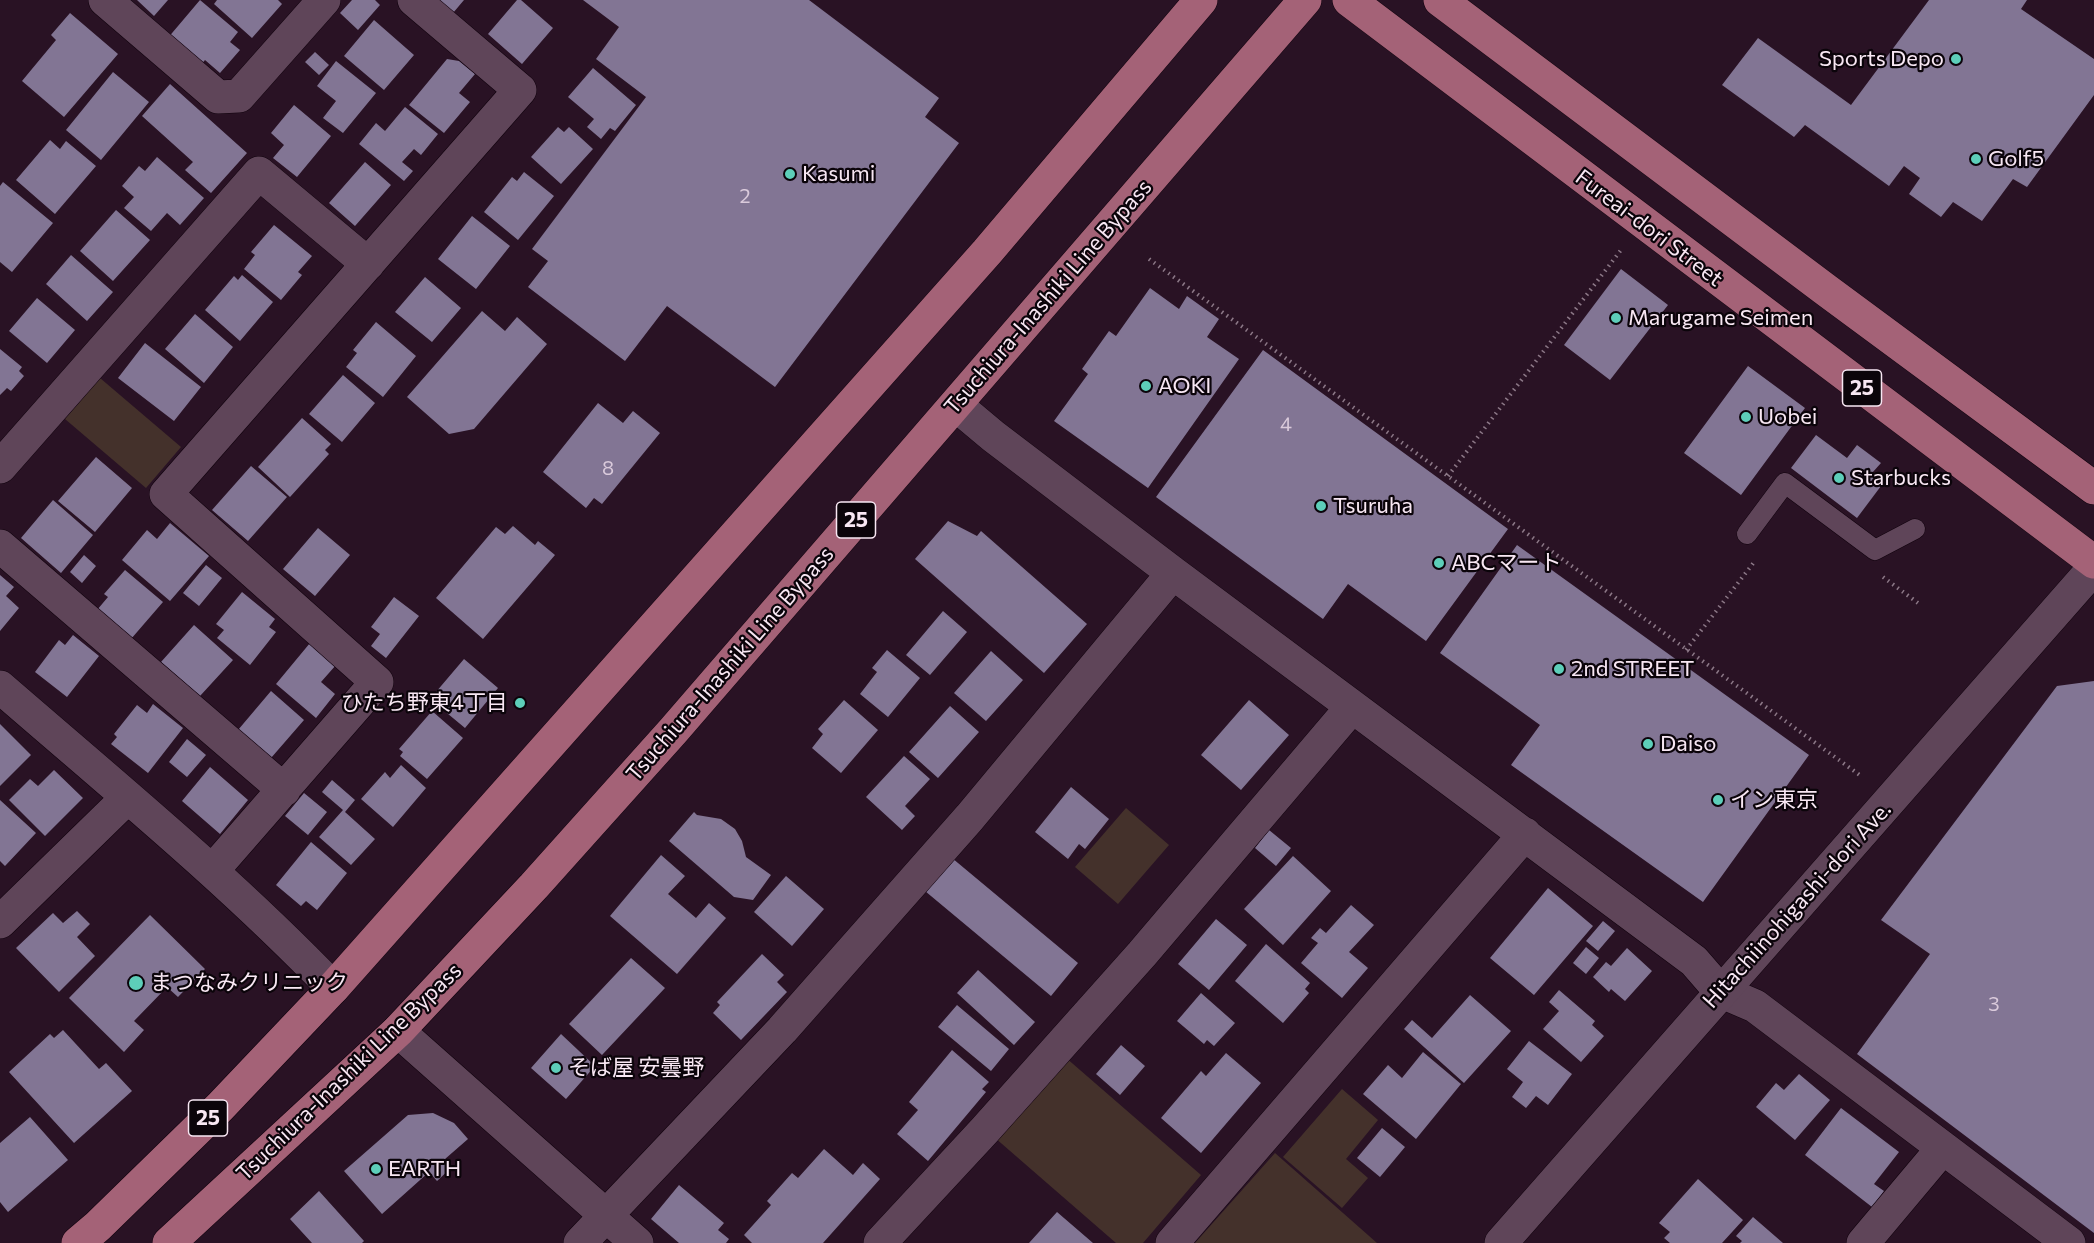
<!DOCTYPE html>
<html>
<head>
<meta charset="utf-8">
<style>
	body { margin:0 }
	canvas { display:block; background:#291224 }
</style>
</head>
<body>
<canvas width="2094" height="1243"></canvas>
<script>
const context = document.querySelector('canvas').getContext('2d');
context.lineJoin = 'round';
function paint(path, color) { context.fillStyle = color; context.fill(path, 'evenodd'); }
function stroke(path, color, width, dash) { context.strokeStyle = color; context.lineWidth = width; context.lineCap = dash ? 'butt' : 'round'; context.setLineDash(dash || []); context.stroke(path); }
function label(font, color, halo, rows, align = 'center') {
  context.font = font + ' Commissioner,"Noto Sans JP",sans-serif'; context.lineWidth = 4.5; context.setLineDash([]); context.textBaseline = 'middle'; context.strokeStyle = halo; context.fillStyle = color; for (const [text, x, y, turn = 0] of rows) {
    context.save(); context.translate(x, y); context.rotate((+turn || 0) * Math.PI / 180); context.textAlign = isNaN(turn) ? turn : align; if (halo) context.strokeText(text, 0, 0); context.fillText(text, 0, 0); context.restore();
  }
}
paint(new Path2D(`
	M100 378 181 447 146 488 65 419Z
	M1126 808 1169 845 1118 904 1075 867Z
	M1065 1057 1201 1175 1143 1243H1116L994 1137Z
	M1342 1089 1378 1120 1346 1159 1368 1178 1342 1208 1283 1157Z
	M1275 1153 1377 1243H1195Z`), '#44312b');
paint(new Path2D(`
	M137 0H168L154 16Z
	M200 0 238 32 230 42 240 50 220 73 205 60 199 67 167 39Z
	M217 0H278L282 4 252 38 214 4Z
	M352 0H375L380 5 358 30 340 13Z
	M436 0H464L453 13Z
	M517 0H521L553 28 522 64 488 34Z
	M583 0H809L939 98 925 117 959 143 775 387 667 306 625 361 528 287 548 261 532 249 646 97 596 59 619 27Z
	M1929 0H2027L2021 9 2094 59V95L2027 187 2013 179 1982 221 1953 202 1941 217 1909 194 1920 178 1904 166 1889 186 1805 125 1794 137 1722 85 1758 38 1851 105Z
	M70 13 118 54 64 117 22 81 56 40 51 35Z
	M374 20 414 55 384 90 344 56Z
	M315 52 329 65 319 75 305 62Z
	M447 59 459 61 475 74 459 93 470 102 444 133 409 105Z
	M336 61 376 93 343 133 323 118 336 101 317 86Z
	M593 68 636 105 615 131 610 128 601 139 587 127 594 119 568 97Z
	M113 72 149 102 101 160 66 130Z
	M170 84 247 153 211 193 185 170 193 162 142 116Z
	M294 105 331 136 297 177 273 158 284 145 271 133Z
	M405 107 438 134 421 155 414 149 402 162 413 171 404 181 359 144 376 123 385 131Z
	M558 127 564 132 569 127 593 149 561 184 531 157Z
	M50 140 60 149 66 141 96 166 55 214 16 180Z
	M157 157 204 198 180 225 167 213 151 231 124 208 134 197 122 186 139 166 145 171Z
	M365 162 391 185 355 226 329 203Z
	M524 172 554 196 518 240 484 212 512 177 517 181Z
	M3 182 53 223 12 272 0 262V186Z
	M116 210 150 240 113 281 80 251Z
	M472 216 510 246 476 289 438 259Z
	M274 225 312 256 298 272 302 275 281 300 244 269 255 255 251 252Z
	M71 255 113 292 87 321 46 284Z
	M1621 269 1668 305 1610 380 1564 345Z
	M242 275 273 302 240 341 205 310 234 276 238 280Z
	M425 277 461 308 432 342 395 312Z
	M1150 288 1179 309 1187 296 1219 319 1207 337 1239 359 1148 488 1054 421 1088 374 1082 369 1109 331 1116 336Z
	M37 298 75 330 47 363 9 331Z
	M482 311 505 331 517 317 547 344 474 429 449 434 407 397Z
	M195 314 233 347 204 383 165 349Z
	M376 322 416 356 383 397 346 367 357 353 353 350Z
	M145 343 201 387 174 421 118 378Z
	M0 349 22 367 19 371 24 376 11 391 7 388 0 395Z
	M1263 350 1508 529 1426 641 1348 584 1323 619 1156 497Z
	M1748 366 1805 408 1741 495 1684 453Z
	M343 375 375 403 342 442 309 414Z
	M598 403 623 423 633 411 660 433 602 504 594 498 586 508 543 472Z
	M302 418 331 444 325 450 329 454 290 497 258 467Z
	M1816 435 1847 458 1857 445 1881 463 1872 473 1884 482 1857 518 1791 468Z
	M96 457 132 488 95 532 58 501Z
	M251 466 287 497 248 541 212 510Z
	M53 500 93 535 61 573 21 538Z
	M948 521 977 536 981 531 1087 624 1044 673 915 559Z
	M170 523 209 556 170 601 122 560 147 530 157 539Z
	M513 526 535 545 538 541 555 555 483 639 436 598 496 527 505 534Z
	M318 528 350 555 315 596 283 569Z
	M1517 545 1809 755 1703 902 1511 765 1540 725 1440 653Z
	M84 555 96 566 82 583 70 572Z
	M206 565 222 578 199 606 183 593Z
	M125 570 163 602 131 639 97 610 108 597 104 594Z
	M0 575 14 587 6 596 19 608 0 631Z
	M242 592 275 619 269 627 276 632 250 665 217 638 224 630 216 624Z
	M394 597 419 616 386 658 371 646 380 634 371 627Z
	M943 611 967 632 930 675 906 655Z
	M194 625 233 660 200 696 161 662Z
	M73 635 99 656 67 697 35 672 59 640 65 645Z
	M310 643 336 665 321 682 335 694 316 718 276 684Z
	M887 650 920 678 888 717 860 694 877 672 872 668Z
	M991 651 1023 680 986 721 954 693Z
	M464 659 498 688 465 728 430 699Z
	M2094 681V1233L1857 1054 1930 954 1881 920 2057 686Z
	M271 691 304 720 271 758 238 730Z
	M844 700 878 730 841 773 812 748 823 734 818 729Z
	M1249 700 1289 735 1241 790 1201 755Z
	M153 704 183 728 148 773 111 744 117 737 114 734 137 705 147 713Z
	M950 706 979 732 938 778 909 752Z
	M432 711 463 738 427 779 400 756 403 752 399 749Z
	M0 724 31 755 0 786Z
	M187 739 206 755 187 777 169 762Z
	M904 756 930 779 905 806 915 816 902 830 866 797Z
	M401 765 426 788 393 827 361 799 385 772 390 778Z
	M210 767 248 800 220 834 182 801Z
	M54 770 83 798 45 836 9 800 30 779 38 786Z
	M332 780 355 800 345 812 375 839 351 865 319 837 343 810 322 792Z
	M1071 787 1109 819 1085 849 1079 844 1068 859 1035 832Z
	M304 793 327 812 308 835 285 816Z
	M0 800 36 833 5 866 0 861Z
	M694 812 697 815 721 819 735 829 742 841 746 857 771 875 753 900 734 897 669 841Z
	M1269 830 1291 848 1276 866 1255 848Z
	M311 842 347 873 317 910 306 901 301 906 276 885Z
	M661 855 685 876 668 894 696 918 709 903 726 918 677 974 610 916Z
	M1293 856 1331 891 1283 945 1244 909Z
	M952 858 1078 963 1051 996 925 891Z
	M786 876 824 909 792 946 754 912Z
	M1548 888 1593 926 1534 995 1490 958Z
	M1351 905 1374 925 1349 952 1368 968 1342 998 1301 963 1318 943 1311 938 1320 928 1326 933Z
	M77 911 90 924 77 937 95 956 59 992 16 948 53 913 63 923Z
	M150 915 205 969 178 997 167 987 134 1021 144 1030 124 1052 69 998Z
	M1216 919 1247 945 1209 990 1178 964Z
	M1603 921 1615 931 1598 951 1586 941Z
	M1266 944 1310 983 1305 989 1309 993 1283 1023 1235 981Z
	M1586 947 1599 958 1586 974 1573 963Z
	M1627 948 1652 971 1625 1001 1611 989 1609 992 1593 977 1606 962 1611 966Z
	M762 954 784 975 777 982 787 992 741 1040 713 1013 720 1005 717 1002Z
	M631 958 665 988 602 1055 569 1024Z
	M978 970 1035 1022 1014 1045 957 993Z
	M1559 990 1595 1021 1592 1025 1604 1036 1581 1062 1543 1029 1559 1011 1549 1002Z
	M1201 993 1235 1023 1214 1046 1207 1040 1204 1044 1177 1021Z
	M1470 995 1511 1031 1464 1083 1404 1029 1412 1020 1432 1038Z
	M957 1005 1009 1049 991 1071 938 1027Z
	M63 1030 99 1069 106 1063 132 1091 74 1143 9 1072 50 1034 54 1038Z
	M561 1034 595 1066 566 1099 531 1068Z
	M1529 1041 1572 1074 1548 1105 1536 1096 1526 1108 1512 1097 1523 1082 1507 1069Z
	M1121 1045 1145 1066 1120 1095 1096 1074Z
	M952 1050 989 1082 982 1089 986 1092 928 1161 897 1134 918 1110 909 1102Z
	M1423 1052 1461 1084 1416 1139 1363 1094 1388 1065 1402 1078Z
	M1226 1053 1261 1083 1201 1153 1161 1118 1201 1071 1206 1076Z
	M1799 1074 1830 1100 1795 1140 1756 1107 1776 1083 1784 1090Z
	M1841 1108 1899 1152 1874 1184 1884 1191 1872 1207 1805 1155Z
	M433 1113 454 1123 468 1139 445 1159 452 1167 437 1181 429 1172 382 1214 344 1171 408 1115Z
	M30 1117 68 1160 8 1212 0 1202V1143Z
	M1382 1128 1405 1147 1380 1177 1357 1158Z
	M824 1149 853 1175 863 1163 880 1179 823 1243H752L744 1235 771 1205 767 1201 792 1173 798 1178Z
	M1698 1179 1743 1220 1722 1243H1670L1664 1238 1670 1232 1659 1223Z
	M679 1185 724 1223 718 1230 729 1239 726 1243H679L651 1219Z
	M319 1191 364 1241 362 1243H312L290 1219Z
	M1057 1212 1093 1243H1029Z
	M1753 1217 1783 1243H1740L1742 1241 1736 1236Z`), '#827594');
const lane = new Path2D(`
	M1747 534 1785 483 1875 550 1915 529`);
const street = new Path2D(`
	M105 0 218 97 239 96 324 0
	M956 405 993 436 1173 573 1694 961 1720 991 1755 1006 2069 1243
	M0 467 259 173 368 264
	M0 546 284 790
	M0 687C113 785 229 880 333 988
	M213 870 377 682 166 494 520 90 414 0
	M0 922 127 798
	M398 1031 637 1243
	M580 1243 782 1030 970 817 1173 573
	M880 1243 984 1131 1142 954 1352 707
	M1172 1243 1525 834
	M1863 1243 1942 1149`);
const secondary = new Path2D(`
	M1501 1243C1697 1017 1898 794 2094 568`);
const primary = new Path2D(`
	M1349 0 2094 562
	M1440 0 1826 290 2094 488
	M78 1243 98 1226 220 1107 333 988 987 252 1201 0
	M169 1243 398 1031 534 886 673 731 1305 0`);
stroke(lane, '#10010d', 21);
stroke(street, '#10010d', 34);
stroke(secondary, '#10010d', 34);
stroke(primary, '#10010d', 34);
stroke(new Path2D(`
	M1149 259 1861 776
	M1448 476 1621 250
	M1883 577 1918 603
	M1686 650 1755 561`), '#8c7887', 4, [1.5, 4.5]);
stroke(lane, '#5f4559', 20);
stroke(street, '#5f4559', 33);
stroke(secondary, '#5f4559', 33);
stroke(primary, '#a46277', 33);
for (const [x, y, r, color] of [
	[1956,59,6,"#5dceb9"],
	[1976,159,6,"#5dceb9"],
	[790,174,6,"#5dceb9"],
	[1616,318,6,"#5dceb9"],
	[1146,386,6,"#5dceb9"],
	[1746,417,6,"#5dceb9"],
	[1839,478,6,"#5dceb9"],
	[1321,506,6,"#5dceb9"],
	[1439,563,6,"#5dceb9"],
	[1559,669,6,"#5dceb9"],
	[520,703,6,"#5dceb9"],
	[1648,744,6,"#5dceb9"],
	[1718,800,6,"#5dceb9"],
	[136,983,8,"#5dceb9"],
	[556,1068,6,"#5dceb9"],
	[376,1169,6,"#5dceb9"]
]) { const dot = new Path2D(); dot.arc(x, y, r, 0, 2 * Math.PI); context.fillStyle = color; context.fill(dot); stroke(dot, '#0b040a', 2); }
label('20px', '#dacadb', null, [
	["2",745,196],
	["4",1286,424],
	["8",608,468],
	["3",1994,1004]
]);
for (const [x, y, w] of [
	[1862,388,39],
	[856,520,39],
	[208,1118,39]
]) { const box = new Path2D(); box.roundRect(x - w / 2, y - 18, w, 36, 4.5); context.fillStyle = '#0b040a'; context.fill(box); stroke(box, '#f8e7f3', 1.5); }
label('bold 21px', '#f8e7f3', null, [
	["25",1862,388],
	["25",856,520],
	["25",208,1118]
]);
label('22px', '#f8e7f3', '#0b040a', [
	["Sports Depo",1944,59,"right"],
	["Golf5",1988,159],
	["Kasumi",802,174],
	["Marugame Seimen",1628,318],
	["AOKI",1158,386],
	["Uobei",1758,417],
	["Starbucks",1851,478],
	["Tsuruha",1333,506],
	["ABCマート",1451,563],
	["2nd STREET",1571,669],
	["ひたち野東4丁目",508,703,"right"],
	["Daiso",1660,744],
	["イン東京",1730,800],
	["まつなみクリニック",150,983],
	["そば屋 安曇野",568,1068],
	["EARTH",388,1169]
], 'left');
label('22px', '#f8e7f3', '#0b040a', [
	["Fureai-dori Street",1649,228,37],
	["Tsuchiura-Inashiki Line Bypass",1048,297,-49],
	["Tsuchiura-Inashiki Line Bypass",730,664,-49],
	["Hitachiinohigashi-dori Ave.",1797,905,-48],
	["Tsuchiura-Inashiki Line Bypass",349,1072,-44]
]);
</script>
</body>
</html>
